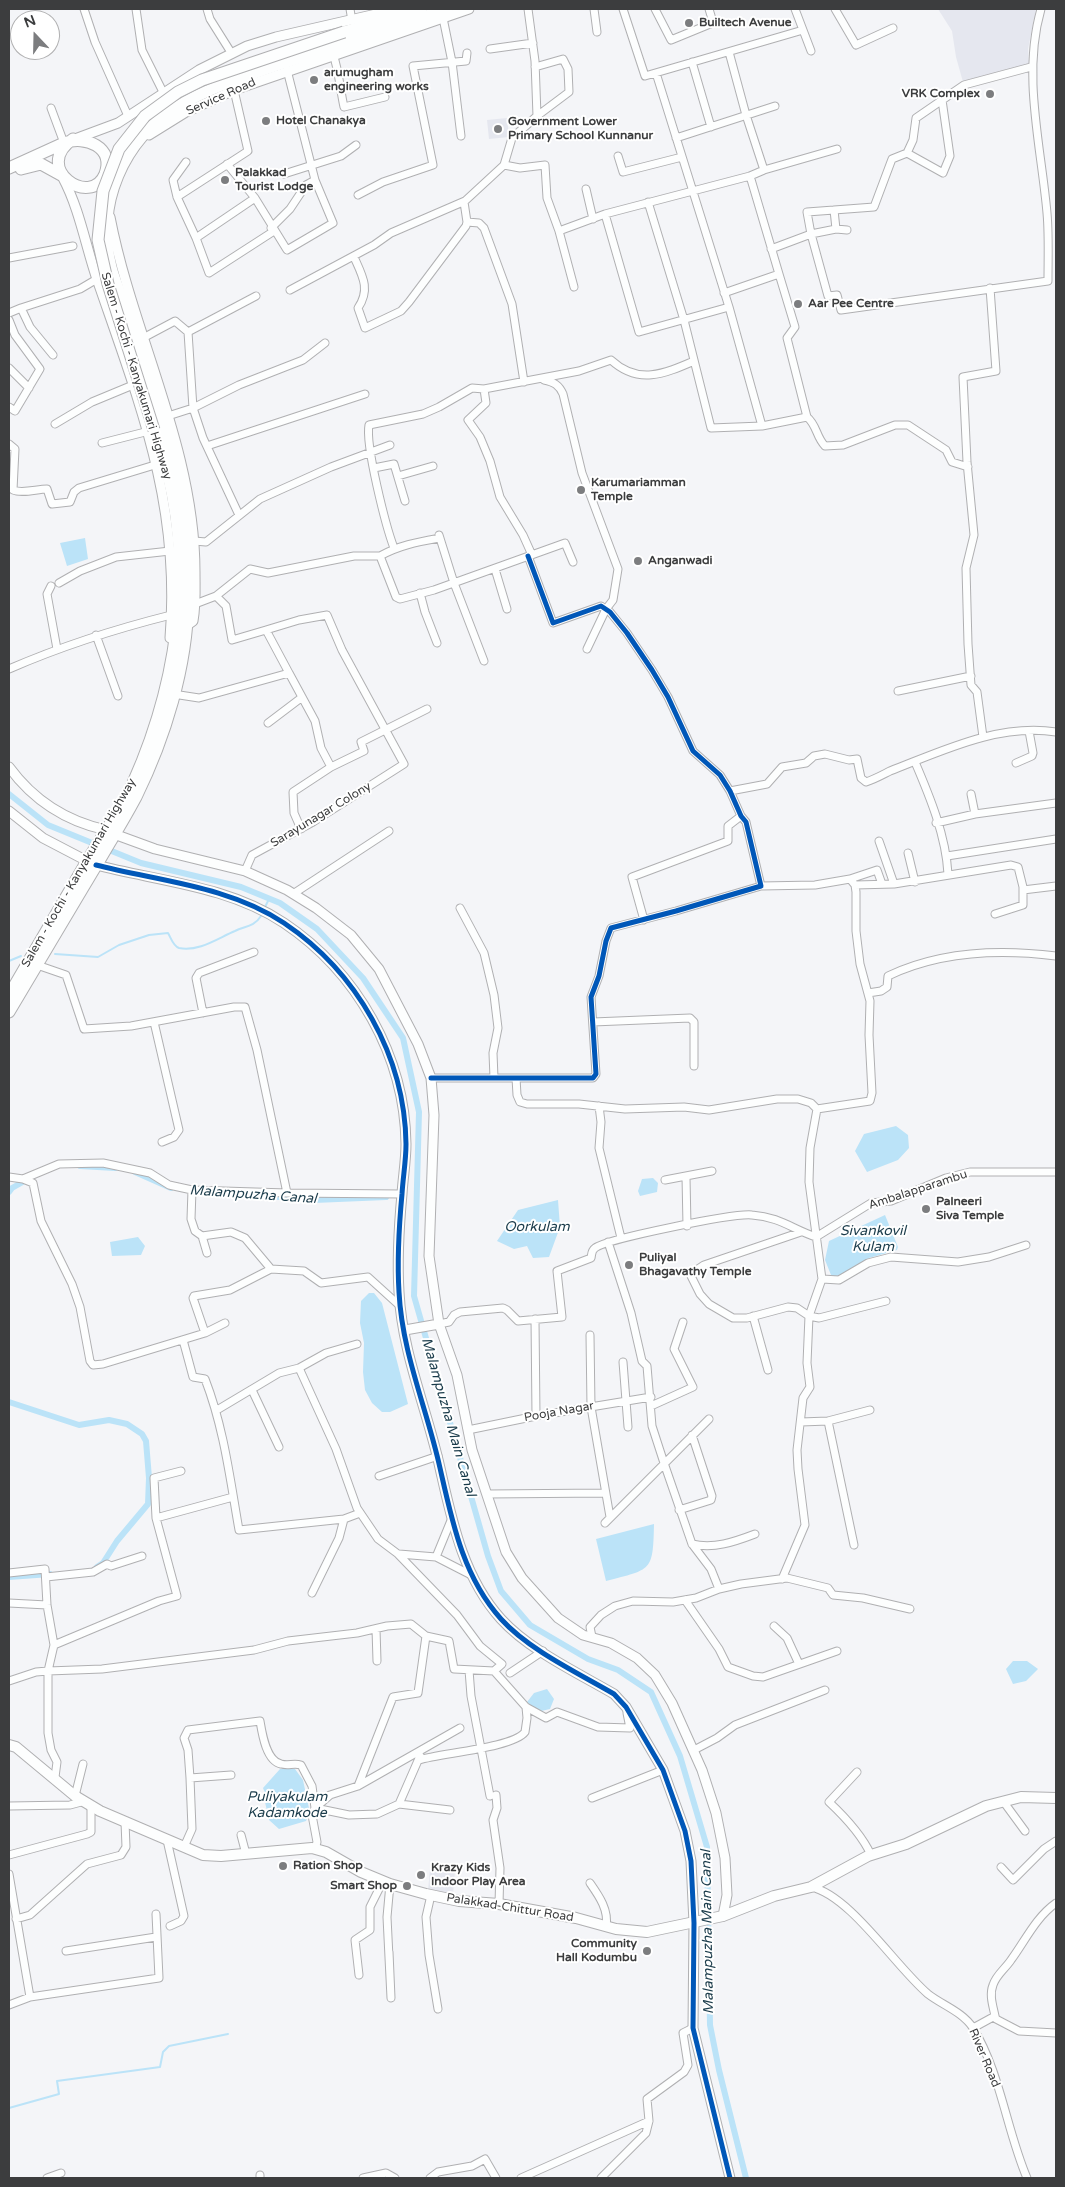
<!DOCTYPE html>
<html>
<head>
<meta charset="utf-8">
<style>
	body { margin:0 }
	#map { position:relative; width:1065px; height:2187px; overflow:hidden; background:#f4f5f8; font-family:"Varela Round",sans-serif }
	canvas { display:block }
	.frame { position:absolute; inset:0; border:10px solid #3c3d3e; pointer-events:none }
	.north { position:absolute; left:10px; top:10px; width:50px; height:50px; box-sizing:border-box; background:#fff; border:1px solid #b1b1b2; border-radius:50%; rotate:339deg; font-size:14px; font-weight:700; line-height:20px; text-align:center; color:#3c3d3e }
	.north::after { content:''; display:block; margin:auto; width:18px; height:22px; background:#7c7d7f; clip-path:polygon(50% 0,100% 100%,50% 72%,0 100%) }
</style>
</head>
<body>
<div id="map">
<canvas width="1065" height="2187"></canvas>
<div class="frame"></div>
<div class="north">N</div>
</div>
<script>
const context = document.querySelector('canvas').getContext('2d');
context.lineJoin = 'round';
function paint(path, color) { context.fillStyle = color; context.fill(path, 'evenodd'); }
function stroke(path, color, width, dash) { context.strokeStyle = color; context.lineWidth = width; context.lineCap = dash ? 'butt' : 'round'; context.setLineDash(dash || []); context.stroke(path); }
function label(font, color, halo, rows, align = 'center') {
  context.font = font + ' "Varela Round",sans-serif'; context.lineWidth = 4; context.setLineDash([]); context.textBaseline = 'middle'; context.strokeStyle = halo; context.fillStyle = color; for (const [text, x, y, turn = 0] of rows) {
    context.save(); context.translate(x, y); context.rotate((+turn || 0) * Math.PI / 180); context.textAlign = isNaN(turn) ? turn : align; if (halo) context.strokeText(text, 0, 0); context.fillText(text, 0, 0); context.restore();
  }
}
paint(new Path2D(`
	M938 9H1036L1028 49 1029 66 963 82 956 57 952 31Z
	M507 118 509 137 489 139 487 120Z
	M430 1869 455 1871 453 1894 428 1891Z`), '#e5e7ef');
paint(new Path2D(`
	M85 538 88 559 67 566 60 543Z
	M896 1126 908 1135 909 1148 898 1160 867 1172 855 1151 864 1134Z
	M653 1178 658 1183 657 1192 640 1196 638 1191 642 1179Z
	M558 1200 560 1227 549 1257 533 1258 527 1246 514 1249 497 1241 518 1210Z
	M885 1215 898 1247 897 1250 869 1258 837 1277 831 1275 825 1260 829 1241Z
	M138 1237 145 1246 141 1255 112 1256 110 1242Z
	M369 1293H374L382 1303 408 1404 390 1412H382L372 1403 365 1390 363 1372 364 1343 360 1323 361 1301Z
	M654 1524C653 1572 652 1569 606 1581L596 1539Z
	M1013 1661H1027L1038 1669 1026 1681 1013 1684 1006 1669Z
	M547 1689 554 1699 550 1709 537 1712 527 1702 534 1693Z
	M280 1769H295L303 1780 310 1813 306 1821 279 1829 269 1820 265 1802 267 1798 263 1788Z`), '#bbe3f8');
stroke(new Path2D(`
	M265 907 269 899
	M55 954 98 957 119 945 149 935 168 933C171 938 173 946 179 948 199 952 218 938 235 931 245 926 254 927 261 916
	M9 961 21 956
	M9 2108 59 2094 57 2081 160 2067 163 2052 169 2046 228 2034`), '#bbe3f8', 2);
stroke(new Path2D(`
	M9 794 48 825 141 863 241 887 280 903 317 929 363 978 403 1038 419 1112 414 1296 488 1556 501 1591 530 1625 588 1659 618 1670 651 1692 680 1756 707 1847 710 2025 719 2070 746 2178
	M80 1166 115 1168
	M135 1172 171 1188
	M9 1192 12 1188 28 1179
	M256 1195 314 1200 386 1197
	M9 1402 79 1425 109 1420 127 1424 142 1434 146 1441 149 1478 148 1504 117 1541 103 1563 97 1567
	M9 1577 50 1574`), '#bbe3f8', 6);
const minor = new Path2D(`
	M84 9 95 42 128 116
	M136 9 142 50 163 92
	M207 9 210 19 232 54
	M350 9 352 21
	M594 9 597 32
	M623 9 645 76 803 30 795 9
	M655 9 671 40 710 24 712 19 709 9
	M835 9 856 45 893 28
	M443 18 452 62 461 136
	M803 30 811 51
	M490 49 533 43
	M729 52 746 115 764 170 750 176
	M333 54C339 71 340 89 344 107L385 97
	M692 62 711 127
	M535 67 563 59 568 69 569 92 537 116
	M656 73 729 307 639 332 605 214 750 176 779 274 724 293
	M51 108 64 143
	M676 138 775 106
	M907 153 943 173 950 156 942 100
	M618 156 623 172 682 157
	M186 162 173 180 177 197 196 238 255 198
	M227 164 255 198 287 250 333 223 315 180 287 70
	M504 165 520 168 545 165 547 198 559 231
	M764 170 837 149
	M284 174 341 156 356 145
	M586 189 593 219
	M358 195 383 182 433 165 413 66 466 61 467 53
	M177 197 248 151 234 90
	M648 202 684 320 711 428 762 426
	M834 210 807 212 811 234 828 296 837 295 841 310 1048 281C1048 258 1049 235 1047 213 1041 145 1022 75 1041 9
	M467 222 479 223 484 228 512 304 524 382
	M271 228 290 209 306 185 315 180
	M836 229 847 230
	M196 238 209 273 274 231
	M771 249 811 234 836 229 834 210 874 207 892 159 907 153 913 140 916 118 964 85 1031 67
	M354 257C362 275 371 289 358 308L365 328 401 311 409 302 466 226 467 222 464 202
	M9 258 73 246
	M574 287 559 231 605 214
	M290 290 374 245 391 233 465 201 504 165 512 138 537 116 535 61 528 9
	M729 307 762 426 807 417 787 338 795 327 779 274
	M21 308 80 289 97 279
	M9 313 21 308 30 327 53 355
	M9 320 15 335 40 369 15 411 9 407
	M188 332 256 296
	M143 338 175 321 188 332 193 408 203 438 239 515
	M9 368 29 388
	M544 380C554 382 559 385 563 394L582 473 618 569 613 600 606 609 587 649
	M168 416 193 408 239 385 303 360 325 343
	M807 417C817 425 816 437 825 446L843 445 895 425H908L946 450 952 462 968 467
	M55 424 92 402 133 385
	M102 443 149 431
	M9 444 15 449 13 490C22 494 37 489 47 489L52 504 70 502 74 492 79 488 158 464
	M207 446 365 394
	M374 468 394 464 405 501
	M398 476 433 466
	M439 535 454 583 484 661
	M194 541 206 542 260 499 331 467 390 445
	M394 548C386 527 365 445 369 425L423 414 439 407 472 388 484 389
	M532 555 523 535 500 497 490 461 480 437 468 420 486 403 484 389 579 371 611 360C638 385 664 374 694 361
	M380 556C400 545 418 542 440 538
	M495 569 507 609
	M59 583 80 571 116 557 170 551
	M51 586 47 594 57 649
	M420 593 425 612 437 643
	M195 604 216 596
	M96 635 118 696
	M9 669C62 646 115 629 171 615
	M289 673 266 630 232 640 226 606 216 596 250 569 268 573 354 556H380L396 597 400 599 434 590 565 543 573 562
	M898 691 971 676
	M173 694 199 698 289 673 315 721 321 748 331 767 364 751 361 742 427 709
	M268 723 301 698
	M983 737 977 692 971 685 968 644 966 568 974 535 967 462 963 377 996 371 990 288
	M915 762C930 797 946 836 948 874
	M1016 763 1032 756 1033 753 1029 731
	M730 791 767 784 782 767 806 763 814 756 825 754 849 760 857 759 861 778 866 782C875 779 882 775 890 771 942 751 999 723 1056 732
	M971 794 975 814
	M936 823 975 814 1056 803
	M301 829 294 813 293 792 331 767
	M879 841 894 884 1011 865 1018 867 1023 887V905L995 914
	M908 853 915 882
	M947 856 1056 839
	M245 871 252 855 313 822 404 764 342 650 327 615 299 620 266 630
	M850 879 877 870 882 884
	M855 885 894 884
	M761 886 815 885 850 879 855 885 856 892V931L860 964 870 1001 869 1035 872 1093 870 1101 817 1109
	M1023 890 1056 886
	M293 894 389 831
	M460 908 484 953 494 995 498 1028 493 1053 494 1078
	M644 920 632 877 728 841V826L741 816
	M37 965 66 975 84 1029 131 1026 234 1007H245L257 1050 287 1193 402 1194
	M869 997 868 993 881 991 887 987 888 976C940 951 1000 949 1056 956
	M203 1013 196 978 199 973 254 952
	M154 1022 179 1130 174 1137 162 1142
	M593 1022 690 1018 694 1022V1066
	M431 1078H593L596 1074 591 997 599 976 606 941 611 928 676 911 761 886 746 822 741 816 730 791 720 775 693 751 668 697 652 670 627 633 610 612 601 606 553 623 528 556
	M516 1078 517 1095 520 1102 527 1104H579L625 1109 684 1107 709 1110 777 1099H798L811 1103 817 1109 810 1148 809 1182 822 1279 809 1316 797 1308 788 1307 747 1318H733L709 1304 700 1294 691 1276 692 1273 704 1265 801 1232
	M599 1106 601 1122 599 1148 621 1238
	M9 1177 23 1179 59 1164 103 1163 150 1173 169 1185 192 1190 287 1193
	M686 1177 687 1226
	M23 1179 33 1183 41 1221 72 1284 80 1307 90 1361 93 1365 103 1364 205 1333 225 1323
	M665 1180 712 1171
	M192 1190 191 1219 195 1231 202 1236 207 1253
	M202 1236 231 1232 245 1238 271 1269
	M608 1242 631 1313 642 1361 647 1366 652 1426 664 1463 692 1544 711 1569 719 1589
	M822 1279 839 1280 868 1263 891 1257 958 1262 989 1257 1026 1245
	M753 1316 768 1370
	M535 1319 536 1416
	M439 1324 449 1322 454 1315 460 1312 503 1308 507 1310 518 1321 562 1317 557 1271 591 1258C592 1254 591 1251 595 1248 606 1239 734 1213 752 1215 780 1217 792 1229 816 1237L871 1203 891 1201 946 1178 970 1172H1056
	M205 1333 193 1298 194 1296 230 1290 271 1269 304 1271 321 1283 368 1277 400 1306
	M590 1335 591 1407 610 1517
	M183 1340 193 1377 205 1379C224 1428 230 1479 239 1530L344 1519 360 1513
	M357 1344 326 1353 299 1368 336 1449 357 1508 378 1539 398 1554 457 1615 480 1646 502 1664 494 1671
	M623 1362 628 1427
	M252 1390 279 1447
	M651 1406 693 1387 674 1349 683 1322
	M217 1410 279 1373 299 1368
	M828 1421 854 1545
	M801 1422 828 1421 870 1410
	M468 1430 536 1416 651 1397
	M379 1476 438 1456
	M487 1494 605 1493
	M679 1510 711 1500 712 1496 692 1435
	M156 1518 233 1497
	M605 1523 709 1419
	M692 1544C714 1549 734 1542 755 1534
	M399 1554 436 1557 473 1576
	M436 1557 452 1518
	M9 1573 45 1569 47 1605 54 1645 48 1671 36 1672 9 1681
	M46 1577 93 1572 107 1564 111 1566 142 1556
	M782 1579 805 1525 798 1469 797 1450 803 1398 810 1387 807 1363 809 1316 819 1318 886 1301
	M312 1593 339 1538 344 1519
	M685 1600 719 1649 728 1667 753 1676 763 1677 837 1651
	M9 1603 47 1605
	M774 1626 787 1638 799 1664
	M376 1629 377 1661
	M592 1637 590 1627 601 1615 615 1606 633 1601 673 1602 696 1598 719 1589 741 1584 787 1578 828 1588 833 1595 863 1598 910 1609
	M54 1645 159 1601 177 1596 156 1518 154 1478 181 1471
	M469 1670 471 1696 490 1796
	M510 1673 543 1651
	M694 1750 717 1738 735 1725 825 1690
	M419 1760C441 1753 513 1748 525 1732L527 1718 526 1707
	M857 1772 829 1802C845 1817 862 1835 871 1855
	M231 1775 190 1778 188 1750 184 1738 188 1730 260 1721C262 1733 266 1761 281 1764 288 1766 294 1763 301 1765L312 1786 315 1808 349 1815 377 1814 399 1804 450 1810
	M55 1777 57 1762 51 1750 48 1733V1671L102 1669 254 1650 288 1641 357 1633 387 1626 411 1624 426 1636 449 1641 454 1669 494 1671 526 1707 546 1718 557 1712 598 1727 630 1728 627 1713
	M358 1786 393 1697 418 1693 426 1636
	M496 1795 497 1808 493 1820 500 1868 499 1904
	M75 1796 83 1764
	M592 1798 663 1770
	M1003 1801 1025 1831
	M399 1804 420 1756
	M9 1806 70 1805 85 1801
	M241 1835 246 1854
	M167 1840 184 1916 181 1921 170 1926
	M184 1847 192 1829 190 1778
	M315 1849 317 1842 312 1815 315 1808 330 1795 358 1786 460 1728
	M9 1855 87 1834 91 1832V1805
	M1001 1867 1013 1880 1044 1849 1056 1841
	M9 1874 30 1997
	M590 1883C599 1896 609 1910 606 1926
	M811 1887C850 1895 895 1966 928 1994 942 2005 963 2012 973 2028 1000 2071 1007 2132 1027 2178
	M431 1895 426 1917 429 1955 438 2009
	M16 1919 30 1915 87 1864 121 1855 126 1847 125 1822
	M66 1951 156 1937
	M389 1952 391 1998 387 1917 390 1884
	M359 1975 355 1940 370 1930V1907L383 1881
	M9 2005 30 1997 159 1978 156 1914
	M995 2016 996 2019 1019 2031 1056 2033
	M973 2028 995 2016C993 2006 989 1995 993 1985 996 1975 1005 1969 1011 1960 1025 1941 1036 1917 1056 1903
	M260 2175V2178
	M47 2178 61 2173
	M363 2178 386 2173 395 2178
	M430 2178 438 2172 472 2166 485 2159 496 2178
	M521 2178 649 2121
	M601 2178 646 2133 649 2121 647 2099 684 2072 688 2065 683 2033 693 2028`);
const tertiary = new Path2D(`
	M149 135 186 112 234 90 469 9
	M75 139 118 123 199 70 247 46 276 37 398 9
	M63 178C80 210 86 248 98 282 140 404 181 505 170 638
	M110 217C133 336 195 448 195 572 195 588 196 605 193 621L186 626
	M9 767C34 801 65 821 106 830
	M9 811 43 838 87 861
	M114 834 155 849 245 871 287 890 316 908 351 935 379 969 418 1044 431 1078 434 1115 429 1256 439 1324 457 1375 472 1450 506 1552 522 1578 558 1618 583 1635 611 1643 637 1658 655 1675 672 1703 702 1770 716 1813 725 1858 727 1895 723 1916
	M96 865C158 881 229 886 284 923 357 972 405 1056 406 1144 406 1161 403 1177 402 1194 399 1226 397 1259 399 1292 402 1353 427 1409 440 1468 452 1521 463 1577 501 1619 529 1650 578 1673 614 1694L626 1707 663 1770 685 1831 691 1861 694 1923 693 2028 730 2178
	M405 1330 439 1324`);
const secondary = new Path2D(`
	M9 1745 16 1747 75 1796 100 1811 203 1855 221 1856 312 1848 326 1852 361 1872 390 1884 426 1894 459 1901 499 1904 576 1918 616 1929 647 1932 723 1916 774 1896 811 1887 868 1856 906 1844 986 1806 1021 1797 1056 1798`);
const trunk = new Path2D(`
	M344 32 421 9
	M9 168 64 143C85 135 115 147 105 174 91 209 31 168 73 139
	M21 169 41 164 61 175
	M9 995C35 950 61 905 87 861 103 835 120 810 133 783 182 673 198 545 154 430
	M9 1012C34 970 59 928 84 886 101 857 120 827 136 797 165 738 187 667 188 601 189 529 175 462 154 394 146 367 137 341 128 315 123 299 115 283 111 267 95 204 123 140 177 107 208 88 243 77 277 65 334 46 391 29 447 9`);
stroke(minor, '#b0b0b2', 9);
stroke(tertiary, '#b0b0b2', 11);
stroke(secondary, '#b0b0b2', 12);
stroke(trunk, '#b0b0b2', 13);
stroke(minor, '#fdfefe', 7);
stroke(tertiary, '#fdfefe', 9);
stroke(secondary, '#fdfefe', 10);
stroke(trunk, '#fdfefe', 11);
const trunkBridge = new Path2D(`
	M154 430 108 284 98 240 103 191 119 149 145 116 178 92 202 80 344 32`);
stroke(trunkBridge, '#b0b0b2', 13, []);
stroke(trunkBridge, '#fdfefe', 11);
stroke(new Path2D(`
	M96 865C158 881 229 886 284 923 357 972 405 1056 406 1144 406 1161 403 1177 402 1194 399 1226 397 1259 399 1292 402 1353 427 1409 440 1468 452 1521 463 1577 501 1619 529 1650 578 1673 614 1694L626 1707 663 1770 685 1831 691 1861 694 1923 693 2028 730 2178
	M431 1078H593L596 1074 591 997 599 976 606 941 611 928 676 911 761 886 746 822 741 816 730 791 720 775 693 751 668 697 652 670 627 633 610 612 601 606 553 623 528 556`), '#0057b8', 5);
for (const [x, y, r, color] of [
	[689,23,5,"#7c7d7f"],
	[314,80,5,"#7c7d7f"],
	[990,94,5,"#7c7d7f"],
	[266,121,5,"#7c7d7f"],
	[498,129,5,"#7c7d7f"],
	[225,180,5,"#7c7d7f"],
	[798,304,5,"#7c7d7f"],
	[581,490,5,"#7c7d7f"],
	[638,561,5,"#7c7d7f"],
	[926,1209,5,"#7c7d7f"],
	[629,1265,5,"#7c7d7f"],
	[283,1866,5,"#7c7d7f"],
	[421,1875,5,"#7c7d7f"],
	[407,1886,5,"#7c7d7f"],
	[647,1951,5,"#7c7d7f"]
]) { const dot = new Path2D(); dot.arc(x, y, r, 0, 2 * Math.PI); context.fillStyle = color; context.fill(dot); stroke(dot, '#fff', 2); }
label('bold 12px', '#3c3d3e', '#fff', [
	["Builtech Avenue",699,23],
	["arumugham",324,73],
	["engineering works",324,87],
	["VRK Complex",980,94,"right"],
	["Hotel Chanakya",276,121],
	["Government Lower",508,122],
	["Primary School Kunnanur",508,136],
	["Palakkad",235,173],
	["Tourist Lodge",235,187],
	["Aar Pee Centre",808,304],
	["Karumariamman",591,483],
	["Temple",591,497],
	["Anganwadi",648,561],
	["Palneeri",936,1202],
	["Siva Temple",936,1216],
	["Puliyal",639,1258],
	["Bhagavathy Temple",639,1272],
	["Ration Shop",293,1866],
	["Krazy Kids",431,1868],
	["Indoor Play Area",431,1882],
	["Smart Shop",397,1886,"right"],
	["Community",637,1944,"right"],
	["Hall Kodumbu",637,1958,"right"]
], 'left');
label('12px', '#3c3d3e', '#fff', [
	["Service Road",221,97,-24],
	["Salem - Kochi - Kanyakumari Highway",136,376,73],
	["Sarayunagar Colony",321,815,-31],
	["Salem - Kochi - Kanyakumari Highway",79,873,-60],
	["Ambalapparambu",918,1190,-18],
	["Pooja Nagar",559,1412,-10],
	["Palakkad-Chittur Road",510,1908,9],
	["River Road",984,2058,67]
]);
label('italic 14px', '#1b3c4b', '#fff', [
	["Malampuzha Canal",253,1195,4],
	["Oorkulam",537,1227],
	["Sivankovil",873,1231],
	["Kulam",873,1247],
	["Malampuzha Main Canal",448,1417,74],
	["Puliyakulam",287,1797],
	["Kadamkode",287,1813],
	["Malampuzha Main Canal",708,1932,-91]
]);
</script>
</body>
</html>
